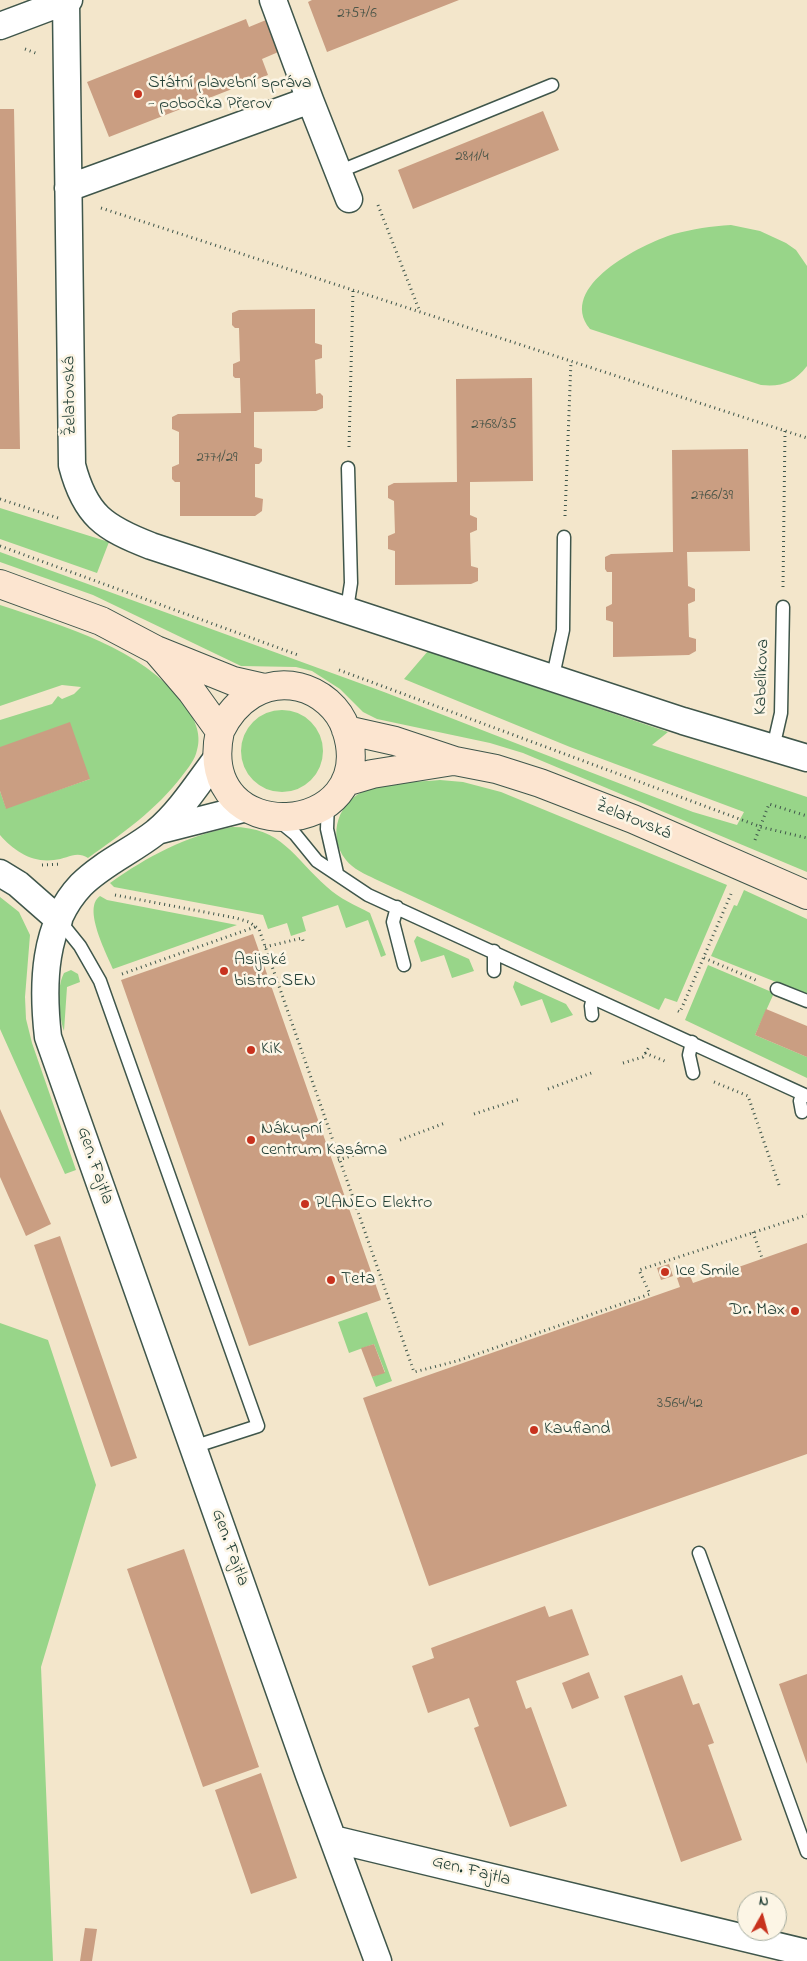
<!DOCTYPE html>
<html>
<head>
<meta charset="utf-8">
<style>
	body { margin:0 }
	#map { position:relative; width:807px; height:1961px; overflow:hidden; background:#f3e6cb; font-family:"Indie Flower",sans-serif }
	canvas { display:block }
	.north { position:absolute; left:737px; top:1891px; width:50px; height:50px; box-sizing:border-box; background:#fcf5e5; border:1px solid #a4ab9e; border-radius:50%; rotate:7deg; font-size:14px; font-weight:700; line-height:20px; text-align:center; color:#1f3d34 }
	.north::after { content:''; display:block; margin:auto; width:18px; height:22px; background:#c8321e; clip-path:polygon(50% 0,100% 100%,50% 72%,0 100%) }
</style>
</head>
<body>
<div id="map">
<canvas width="807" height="1961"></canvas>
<div class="north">N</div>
</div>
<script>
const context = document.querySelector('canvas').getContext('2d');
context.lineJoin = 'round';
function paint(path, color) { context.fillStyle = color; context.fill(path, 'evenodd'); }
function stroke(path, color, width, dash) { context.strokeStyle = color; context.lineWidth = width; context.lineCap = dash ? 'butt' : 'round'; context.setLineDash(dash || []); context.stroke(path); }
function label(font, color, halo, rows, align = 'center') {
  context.font = font + ' "Indie Flower",sans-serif'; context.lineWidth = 5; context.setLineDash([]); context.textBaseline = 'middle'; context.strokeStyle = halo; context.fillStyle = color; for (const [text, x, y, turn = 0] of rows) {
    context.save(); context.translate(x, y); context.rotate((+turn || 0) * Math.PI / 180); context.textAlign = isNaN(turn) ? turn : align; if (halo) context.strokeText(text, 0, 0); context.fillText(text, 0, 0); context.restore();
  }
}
paint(new Path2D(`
	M731 225 760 231 786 243 796 250 807 266V366C794 383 781 387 761 385L590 329C556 287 641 244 674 234 693 229 711 226 731 225Z
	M0 508 109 542 97 573 0 539Z
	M0 552 384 692 693 812 737 825 744 812 570 747 404 679 428 651 668 732 652 745 807 797V872L523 753 490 743 377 719 363 712 340 689 312 671 296 667 241 666 93 595 0 562Z
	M0 605C65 627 141 647 184 704 194 717 202 734 197 750 195 760 188 768 182 776 156 810 123 833 88 858 76 850 67 859 54 860 32 863 14 851 0 835V791L6 808 90 779 0 747V720L52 704 58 696 62 699 74 694 81 687 62 685 0 706Z
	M241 751a41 41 0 1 1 82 0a41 41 0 1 1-82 0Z
	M440 780 463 782 501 792 727 885 677 1002 665 998 659 1010 375 879C365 874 353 869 346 860 326 835 339 800 367 790 390 781 417 782 440 780Z
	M232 827C282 827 294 858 327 887 340 899 355 905 370 913L386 955 381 957 368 920 346 928 338 905 302 917 306 931 291 936 287 923 268 929 263 915 114 887 110 883C148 856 186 836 232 827Z
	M744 890 807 919V996L776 986V982L711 956 734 905 737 906Z
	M100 896 107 900 237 925 113 969C107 954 82 908 100 896Z
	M0 897 19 912 30 935 25 997 26 1019 32 1043 76 1170 65 1174 0 1029Z
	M417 936 469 959 474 971 452 978 444 955 421 962 414 941Z
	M708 965 774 993 755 1035 807 1057V1078L685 1020Z
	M71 970 78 974 80 982 67 987 64 1031C59 1015 56 988 64 973Z
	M515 981 566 1004 573 1015 551 1023 542 999 521 1006 513 987Z
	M367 1312 392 1381 376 1387 372 1377 385 1372 374 1344 349 1353 338 1322Z
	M0 1323 48 1340 96 1485 41 1667 53 1961H0Z`), '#98d589');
paint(new Path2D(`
	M312 0H459L327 52 308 2Z
	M246 19 249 27 266 20 272 23 283 50 262 59 268 75 109 137 87 82Z
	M0 109H14L20 449H0Z
	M543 111 559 150 413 209 398 170Z
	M315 309V343L322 345V358L315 360 316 394 320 393 323 396V408L316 411 254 412V447L262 449V461L259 464H255V497L263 499 262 511 255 516H180V482H175L172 479V467L179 464V432L172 429V417L178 414 241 413 240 378H235L233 376V364L240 361 239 328H235L232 325V313L239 310Z
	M532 378 533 481 470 482V515L477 518V530L470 533 471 566 478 568V581L471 584 395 585V551L388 549V536L395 533 394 501 388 498V486L394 483 457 482 456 379Z
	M748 449 750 551 687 552 688 586 695 589V601L688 604 689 637 696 639V651L689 655 613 657V622L606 620V607L612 604V572H607L605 569V557L611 554 673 552 672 450Z
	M70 722 90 779 6 809 0 791V747Z
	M253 934 381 1300 249 1346 121 980Z
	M766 1009 807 1026V1057L755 1035Z
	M0 1109 51 1224 26 1236 0 1177Z
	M60 1236 137 1458 111 1467 34 1245Z
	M807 1243V1454L429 1586 363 1398 680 1287 677 1278 689 1273 693 1283Z
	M669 1264 673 1276 661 1280 657 1268Z
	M374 1344 385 1373 372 1377 361 1348Z
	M184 1549 259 1767 203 1787 127 1569Z
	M545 1606 549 1617 572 1609 589 1655 516 1681 526 1709 531 1707 567 1806 510 1827 474 1728 479 1726 469 1698 428 1713 412 1666 434 1658 431 1648Z
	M589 1672 599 1698 572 1709 562 1683Z
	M807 1674V1764L779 1684Z
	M682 1675 693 1705 699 1703 714 1743 708 1745 742 1840 681 1862 624 1696Z
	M261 1773 297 1878 251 1894 215 1790Z
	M85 1928 97 1929 92 1961H80Z`), '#ca9e82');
const service = new Path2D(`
	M338 172 552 85
	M347 609 351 583 348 468
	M553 676 563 630 564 537
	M773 748 781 713 783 607
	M328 802 327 829 337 873
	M279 821 295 834 317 861 368 895 807 1096
	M397 907 393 922 404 965
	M59 920 80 946 100 981 258 1426 193 1447
	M494 951V971
	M777 989 807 1001
	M592 1015 591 1006 593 998
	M692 1042 689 1055 693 1073
	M802 1112 800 1101 802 1094
	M699 1553 807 1852`);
const minor = new Path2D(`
	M66 1 72 465C85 515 104 528 151 546L683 721 807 758
	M0 26 69 0
	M310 100 349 199
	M68 188 310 100 273 0
	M217 758C198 783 180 812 156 832 132 851 103 863 81 885 43 925 42 985 48 1037L309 1775 378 1961
	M157 831 247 808
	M0 873 18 884 59 920
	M333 1839 807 1953`);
const secondary = new Path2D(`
	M0 584 101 621 156 650 233 681 264 688
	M156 650 192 692 220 731C193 852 383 840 346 729 339 708 320 692 299 687 264 679 235 700 220 731
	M346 730 395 741 455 761 496 769 540 783 633 819 807 895
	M345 782 372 774 453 761`);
stroke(service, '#3f564b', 15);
stroke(minor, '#3f564b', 29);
stroke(secondary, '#3f564b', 30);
stroke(new Path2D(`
	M25 49 38 54
	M378 205 420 312
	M101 208 807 438
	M349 447 353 291
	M0 499 61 519
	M565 516 571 361
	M0 546 298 655
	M783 587 785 431
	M339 670 761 827 807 838
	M755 840 769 804 807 816
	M42 865 61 864
	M115 895 236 918 249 922 259 929 414 1372 457 1361 650 1294 639 1270 807 1215
	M265 947 302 938 304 943
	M704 958 758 981
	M122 974 255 927
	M678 1011 680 1012 731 894
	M645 1053 667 1062
	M623 1063 643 1057 649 1047
	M714 1082 748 1096 779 1185
	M548 1089 594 1072
	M474 1114 520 1099
	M400 1140 445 1123
	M338 1160 370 1150
	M753 1232 762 1258`), '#3f564b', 3, [1, 4]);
stroke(service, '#fff', 12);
stroke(minor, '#fff', 26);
stroke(secondary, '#fce5d0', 28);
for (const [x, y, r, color] of [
	[138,94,5,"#c8321e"],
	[224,971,5,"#c8321e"],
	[251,1050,5,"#c8321e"],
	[251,1140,5,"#c8321e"],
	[305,1204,5,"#c8321e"],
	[665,1272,5,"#c8321e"],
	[331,1280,5,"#c8321e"],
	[795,1311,5,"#c8321e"],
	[534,1430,5,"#c8321e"]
]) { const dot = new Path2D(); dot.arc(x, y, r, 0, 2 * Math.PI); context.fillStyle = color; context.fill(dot); stroke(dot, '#fcf5e5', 2); }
label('15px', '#4a5548', null, [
	["2757/6",357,15],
	["2811/4",472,158],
	["2768/35",494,426],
	["2771/29",217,459],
	["2766/39",712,497],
	["3564/42",680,1405]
]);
label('18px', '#1f3d34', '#fcf5e5', [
	["Státní plavební správa",148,84],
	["- pobočka Přerov",148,105],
	["Asijské",234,961],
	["bistro SEN",234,982],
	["KiK",261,1050],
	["Nákupní",261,1130],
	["centrum Kasárna",261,1151],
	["PLANEO Elektro",315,1204],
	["Ice Smile",675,1272],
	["Teta",341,1280],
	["Dr. Max",785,1311,"right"],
	["Kaufland",544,1430]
], 'left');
label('18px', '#1f3d34', '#fcf5e5', [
	["Želatovská",71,396,-91],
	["Kabelíkova",763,677,-88],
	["Želatovská",633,821,22],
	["Gen. Fajtla",94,1166,71],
	["Gen. Fajtla",229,1548,70],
	["Gen. Fajtla",471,1872,14]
]);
</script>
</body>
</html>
